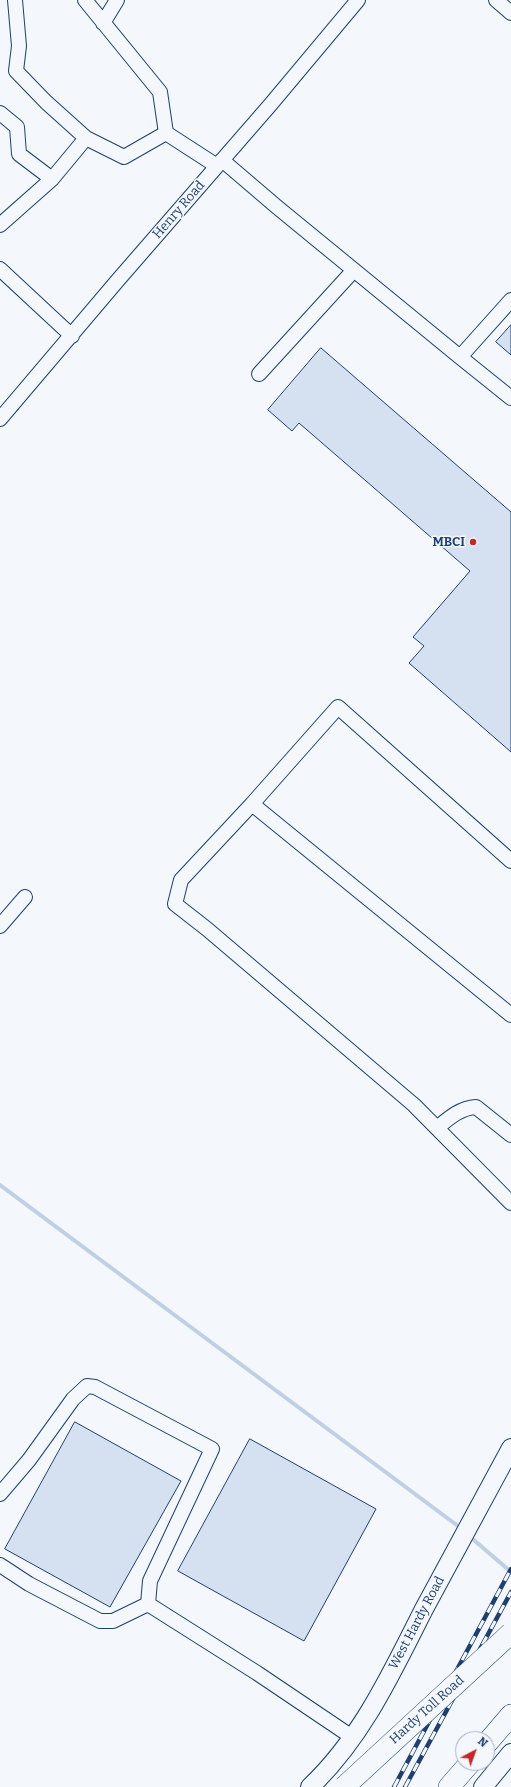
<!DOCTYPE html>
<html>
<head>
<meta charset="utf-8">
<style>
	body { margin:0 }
	#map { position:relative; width:511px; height:1787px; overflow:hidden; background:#f4f7fb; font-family:Bitter,serif }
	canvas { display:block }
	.north { position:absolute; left:455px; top:1731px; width:40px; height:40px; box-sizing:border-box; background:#f4f7fb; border:1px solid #9eadc5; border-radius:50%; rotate:41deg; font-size:11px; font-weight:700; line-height:16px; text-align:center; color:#1d3f73 }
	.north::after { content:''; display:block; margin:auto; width:14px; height:18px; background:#c62828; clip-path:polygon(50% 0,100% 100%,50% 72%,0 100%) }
</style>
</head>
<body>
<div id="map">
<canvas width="511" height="1787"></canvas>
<div class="north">N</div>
</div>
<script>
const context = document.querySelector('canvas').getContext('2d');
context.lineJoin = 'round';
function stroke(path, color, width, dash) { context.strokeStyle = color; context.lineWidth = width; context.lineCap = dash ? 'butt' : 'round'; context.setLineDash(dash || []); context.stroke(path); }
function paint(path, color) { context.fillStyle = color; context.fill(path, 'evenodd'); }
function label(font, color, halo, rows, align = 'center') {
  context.font = font + ' Bitter,serif'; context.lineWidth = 3; context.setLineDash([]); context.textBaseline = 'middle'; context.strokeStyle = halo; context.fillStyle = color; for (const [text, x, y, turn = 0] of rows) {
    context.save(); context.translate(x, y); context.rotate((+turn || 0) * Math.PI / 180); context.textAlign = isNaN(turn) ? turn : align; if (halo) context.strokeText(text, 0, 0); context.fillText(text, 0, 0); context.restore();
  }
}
stroke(new Path2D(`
	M0 1185 462 1529
	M468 1535 511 1572`), '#bed0e5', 4);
const building = new Path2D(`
	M511 325V355L496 342Z
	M321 348 511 512V752L409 663 424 646 413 637 470 571 299 423 292 431 268 410Z
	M75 1422 181 1481 110 1607 5 1549Z
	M250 1439 376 1509 304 1641 178 1571Z`);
paint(building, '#d5e0f0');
stroke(building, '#1d3f73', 1);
const minor = new Path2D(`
	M15 0 19 46 16 71 46 102 86 138 124 157 166 133
	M85 0 160 92 166 133 217 166
	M496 0 511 13
	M103 23 117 0
	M0 113 17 127 19 154 52 179
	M222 160 277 207 460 357 511 300
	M0 225 52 179 86 138
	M0 269 72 336
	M460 357 511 398
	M259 374 354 270
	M0 419 118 280 271 104 358 0
	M252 804 181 880 175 904 207 929 414 1105 511 1203
	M511 861 338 707 252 804 511 1015
	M0 926 25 897
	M437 1128C449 1118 460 1108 476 1107L511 1135
	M0 1494 29 1460 73 1399 87 1386 95 1387 212 1449 150 1581 148 1604 257 1673 352 1737
	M0 1565 29 1584 100 1621H113L148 1604`);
const major = new Path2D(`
	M310 1787C362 1738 392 1672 424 1609 453 1555 482 1502 511 1448
	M483 1787 511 1753`);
const highway = new Path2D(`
	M487 1743 511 1715
	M449 1787 470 1763`);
stroke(minor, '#1d3f73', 16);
stroke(major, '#1d3f73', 20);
stroke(highway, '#1d3f73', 22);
stroke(minor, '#f4f7fb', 14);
stroke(major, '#f4f7fb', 18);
stroke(highway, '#f4f7fb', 21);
const rail = new Path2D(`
	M394 1787 511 1569
	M405 1787 511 1592`);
stroke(rail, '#1d3f73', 4.5);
stroke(rail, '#f4f7fb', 3, [9]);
const highwayBridge = new Path2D(`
	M344 1787 511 1633`);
stroke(highwayBridge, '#1d3f73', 22, []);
stroke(highwayBridge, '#f4f7fb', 21);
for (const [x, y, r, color] of [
	[473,542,4,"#c62828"]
]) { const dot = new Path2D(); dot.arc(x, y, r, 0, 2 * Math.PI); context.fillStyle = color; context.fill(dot); stroke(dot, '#f4f7fb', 1.5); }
label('13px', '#1d3f73', '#f4f7fb', [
	["Henry Road",179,210,-49],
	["West Hardy Road",417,1623,-62],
	["Hardy Toll Road",427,1710,-42]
]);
label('bold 13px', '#1d3f73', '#f4f7fb', [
	["MBCI",465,542]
], 'right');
</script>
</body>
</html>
